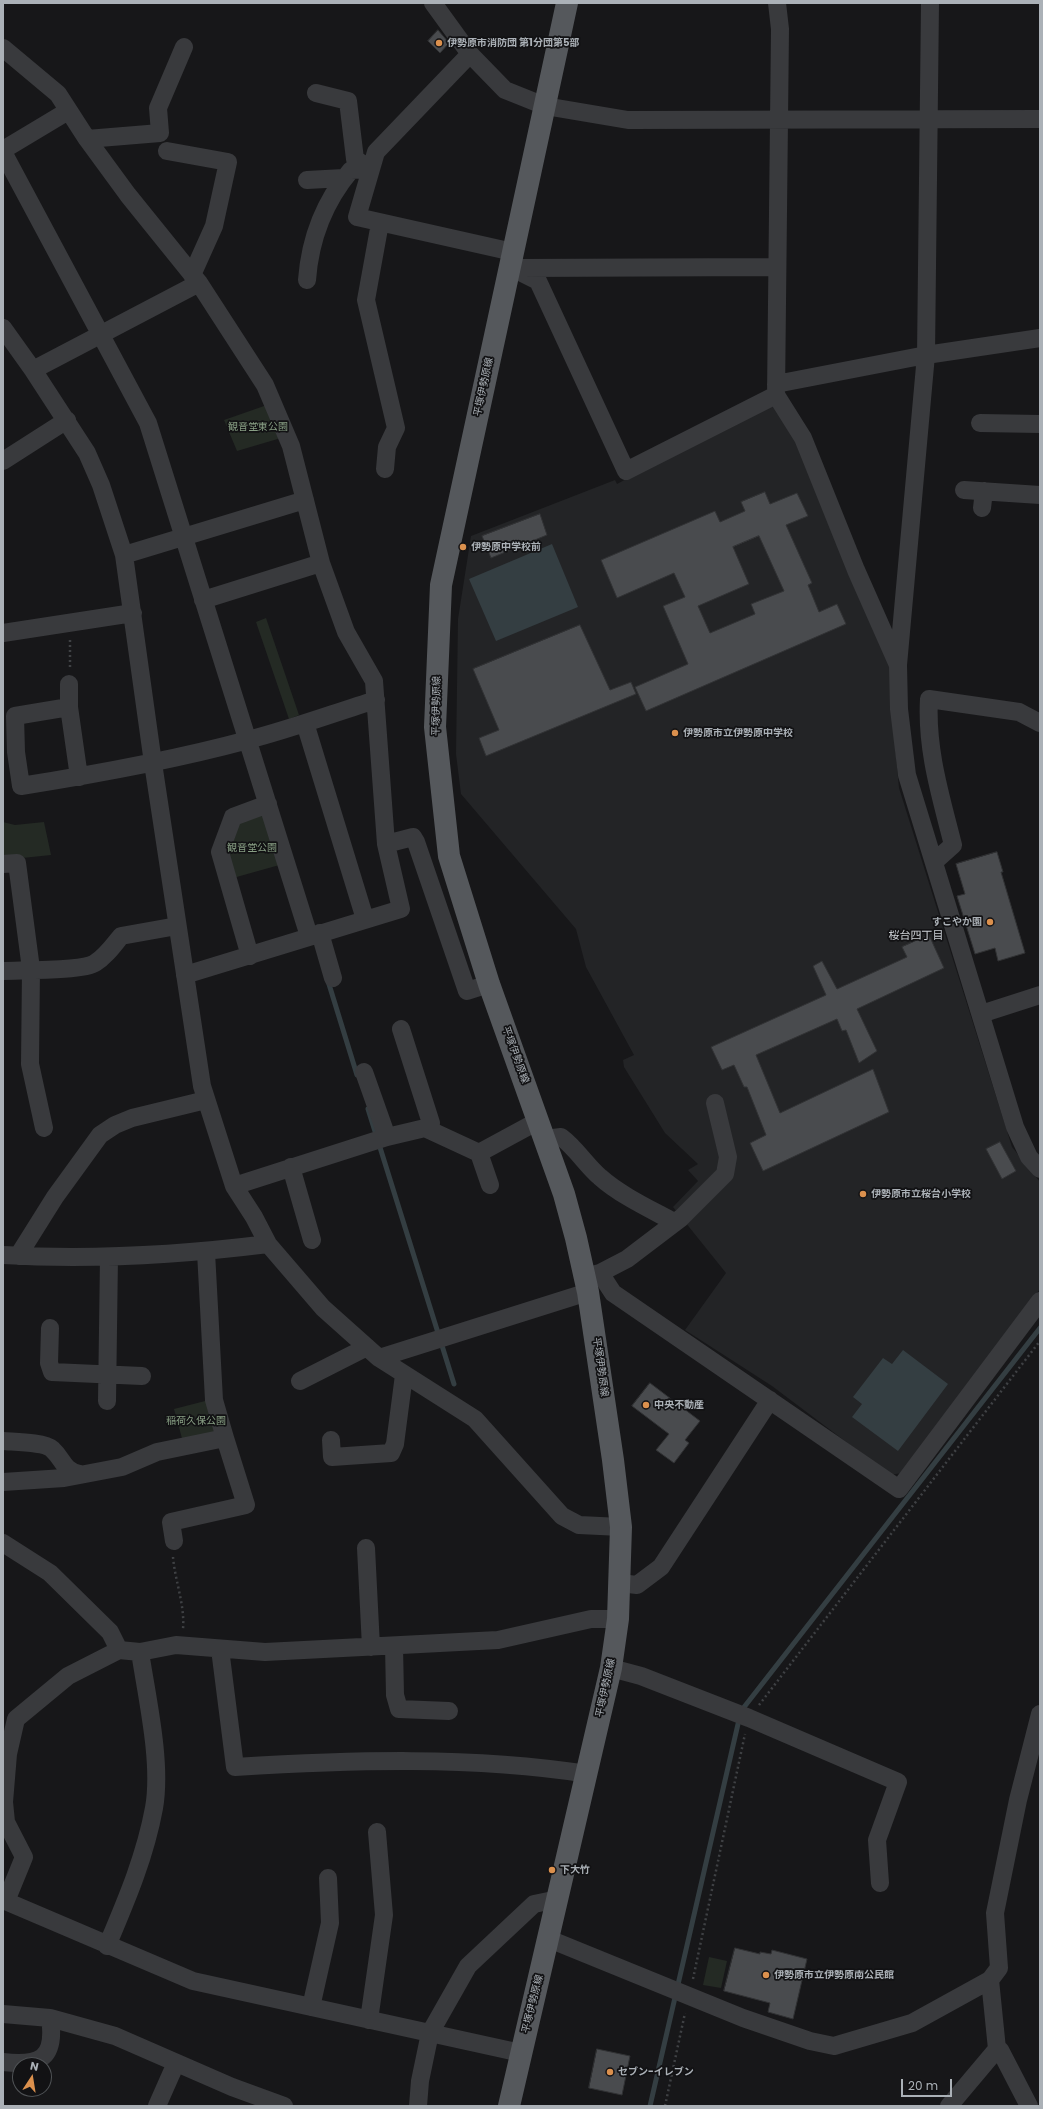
<!DOCTYPE html>
<html>
<head>
<meta charset="utf-8">
<style>
	body { margin:0 }
	#map { position:relative; width:1043px; height:2109px; overflow:hidden; background:#171719; font-family:Poppins,sans-serif }
	canvas { display:block }
	.frame { position:absolute; inset:0; border:4px solid #abb1b7; pointer-events:none }
	.north { position:absolute; left:12px; top:2057px; width:40px; height:40px; box-sizing:border-box; background:#121214; border:1px solid #4f5255; border-radius:50%; rotate:12deg; font-size:11px; font-weight:700; line-height:16px; text-align:center; color:#abb1b7 }
	.north::after { content:''; display:block; margin:auto; width:14px; height:18px; background:#db904d; clip-path:polygon(50% 0,100% 100%,50% 72%,0 100%) }
	.scale { position:absolute; left:901px; top:2079px; width:51px; height:18px; box-sizing:border-box; border:2px solid #abb1b7; border-top:0; padding-left:5px; font-size:12px; line-height:14px; white-space:nowrap; color:#abb1b7; -webkit-text-stroke:3px #121214; paint-order:stroke }
</style>
</head>
<body>
<div id="map">
<canvas width="1043" height="2109"></canvas>
<div class="frame"></div>
<div class="north">N</div>
<div class="scale">20 m</div>
</div>
<script>
const context = document.querySelector('canvas').getContext('2d');
context.lineJoin = 'round';
function paint(path, color) { context.fillStyle = color; context.fill(path, 'evenodd'); }
function stroke(path, color, width, dash) { context.strokeStyle = color; context.lineWidth = width; context.lineCap = dash ? 'butt' : 'round'; context.setLineDash(dash || []); context.stroke(path); }
function label(font, color, halo, rows, align = 'center') {
  context.font = font + ' Poppins,"Noto Sans JP",sans-serif'; context.lineWidth = 3.5; context.setLineDash([]); context.textBaseline = 'middle'; context.strokeStyle = halo; context.fillStyle = color; for (const [text, x, y, turn = 0] of rows) {
    context.save(); context.translate(x, y); context.rotate((+turn || 0) * Math.PI / 180); context.textAlign = isNaN(turn) ? turn : align; if (halo) context.strokeText(text, 0, 0); context.fillText(text, 0, 0); context.restore();
  }
}
paint(new Path2D(`
	M772 405 795 432 893 666 892 712 899 788 1012 1147 1040 1182V1289L902 1473 890 1475 772 1386 685 1330 726 1273 673 1207 698 1181 688 1170 698 1164 665 1133 624 1067 623 1060 634 1055 586 967 576 929 461 794 456 754 458 619 471 536 615 480 617 484 763 406Z`), '#232426');
paint(new Path2D(`
	M267 405 281 438 237 451 224 420Z
	M266 618 299 715 289 719 256 622Z
	M261 812 283 864 233 878 225 855 237 820Z
	M3 822 15 825 44 822 51 855 3 860Z
	M209 1400 216 1433 183 1442 174 1409Z
	M709 1957 727 1961 721 1988 703 1985Z`), '#242a24');
paint(new Path2D(`
	M552 544 578 607 496 641 469 579Z
	M903 1350 948 1384 898 1451 852 1417 862 1404 853 1397 883 1358 892 1364Z`), '#343e42');
stroke(new Path2D(`
	M328 981 357 1075
	M368 1109 454 1384
	M650 2106 741 1711 1040 1328`), '#343e42', 5);
const building = new Path2D(`
	M438 30 449 43 440 53 428 41Z
	M765 492 770 504 797 493 808 516 786 525 812 583 808 585 819 612 837 604 846 624 646 711 635 687 688 664 663 606 685 597 674 573 617 598 601 560 715 511 720 522 745 511 741 502ZM759 536 784 591 751 604 755 614 710 633 698 606 749 584 733 547Z
	M540 514 547 535 491 558 482 536Z
	M580 625 610 690 631 682 636 694 486 756 479 738 499 730 473 669Z
	M997 852 1003 872H1001L1025 953 998 961 995 948 975 954 957 896 965 894 956 864Z
	M929 935 944 968 857 1009 877 1051 859 1063 846 1030 842 1031 837 1019 756 1055 780 1113 873 1069 889 1112 763 1171 750 1143 766 1135 747 1087H744L734 1065 722 1070 711 1047 826 995 813 966 822 961 837 989 907 957 902 947Z
	M1000 1142 1016 1171 1002 1179 986 1149Z
	M650 1383 700 1421 685 1440 689 1443 674 1463 656 1450 669 1434 632 1406Z
	M735 1948 760 1954V1952L771 1954 772 1950 807 1959 793 2019 768 2012 770 2003 724 1991Z
	M597 2049 630 2056 622 2095 589 2088Z`);
paint(building, '#494b4e');
stroke(building, '#313234', 1);
stroke(new Path2D(`
	M70 667V640
	M173 1557C175 1581 185 1605 183 1629
	M759 1705 1040 1341
	M693 1979 745 1734
	M665 2106 685 2013`), '#3f4144', 2.5, [2, 3]);
stroke(new Path2D(`
	M433 3 470 54 505 90 545 106 628 120 1040 119
	M777 3 780 29 776 395 803 438 856 570 898 665
	M930 3 926 355 898 665 899 709 907 775 1015 1127 1029 1157 1040 1169
	M3 48 58 94 87 139 128 195 199 283 265 385 291 446 321 563 346 632 374 681 386 844 401 909 185 975
	M470 54 376 152 357 217 513 252
	M316 93 348 101 355 159 370 169
	M87 139 160 133 158 108 184 47
	M3 150 68 111
	M167 151 228 162 214 226 192 275
	M3 152 148 423 309 936
	M307 180 344 178
	M380 223 366 300 396 428 387 447 385 469
	M510 267 538 281 626 471 776 395
	M518 268 777 267
	M307 280C310 239 324 202 351 170L370 169
	M3 328 33 370 87 453 101 485 124 555 153 763 202 1086 234 1186 254 1217 268 1244 323 1308 379 1358 475 1419 562 1516 579 1525 621 1527
	M33 370 199 283
	M776 384 926 355 1040 338
	M980 423 1040 424
	M3 461 67 420
	M964 490 1040 495
	M982 508 984 491
	M124 555 305 500
	M203 600 321 563
	M3 633 133 613
	M69 684V707
	M305 723 365 919
	M79 777 69 707 15 716 16 752 21 786C97 774 174 760 248 740 291 729 334 713 376 700
	M386 844 413 837 416 842 467 991 489 984
	M934 862 953 845C941 797 926 750 929 699L1019 712 1040 723
	M3 864 17 863 31 969 30 1064 44 1128
	M320 933 333 978
	M250 956 220 852 233 817 268 804
	M3 971C21 970 84 971 95 963 105 957 113 946 121 936L177 926
	M981 1014 1040 995
	M401 1029 431 1123 430 1130
	M364 1072 387 1137
	M545 1139 561 1137C576 1148 586 1165 600 1177 620 1195 650 1209 674 1222
	M479 1153 490 1185
	M291 1167 312 1240
	M234 1186 387 1137 425 1128 479 1153 538 1121
	M3 1255C92 1260 180 1255 268 1244
	M18 1256 55 1197 100 1135 115 1125 132 1118 206 1100
	M600 1273 627 1259 681 1218 725 1174 728 1157 715 1103
	M585 1277 600 1273 613 1293 899 1489 1040 1301
	M50 1328 49 1363 52 1372 142 1376
	M379 1358 588 1292
	M300 1381 367 1347
	M107 1401 109 1257
	M331 1440 332 1457 391 1453 395 1444 404 1375
	M3 1441C14 1442 44 1442 52 1449 64 1460 62 1469 79 1474
	M3 1482 64 1478 122 1467 157 1452 225 1438 214 1400 206 1252
	M174 1541 171 1522 246 1505 225 1438
	M3 1543 50 1573 110 1632 119 1650
	M366 1548 371 1647
	M620 1583 637 1585 661 1567 770 1400
	M394 1646 395 1695 399 1709 449 1711
	M220 1649 235 1767C353 1760 471 1756 588 1774
	M611 1668 641 1676 749 1718 898 1782 877 1840 880 1883
	M3 1900 193 1981 521 2053
	M6 1901 24 1857 6 1822 4 1802 8 1754 16 1719 68 1676 119 1650 140 1652 176 1645 265 1652 498 1640 591 1619H618
	M549 1939 743 2018 810 2041 834 2046 912 2023 990 1980 999 1968 995 1913 1018 1800 1040 1714
	M107 1946C126 1901 145 1857 154 1808 162 1763 147 1698 140 1652
	M311 2007 330 1923 328 1878
	M3 2014 50 2018 115 2036 232 2087 284 2106
	M369 2020 384 1915 377 1832
	M997 2049 1000 2050 1029 2106
	M3 2062C40 2066 56 2059 50 2018
	M157 2106 176 2063
	M418 2106 420 2081 430 2033 468 1966 534 1904 558 1899
	M949 2106 997 2049 990 1980`), '#393a3d', 18);
stroke(new Path2D(`
	M509 2106 611 1668 618 1619 621 1527 613 1460 588 1292 576 1238 564 1194 489 984 449 856 435 727 441 585 567 3`), '#55585c', 22);
for (const [x, y, r, color] of [
	[439,43,4,"#db904d"],
	[463,547,4,"#db904d"],
	[675,733,4,"#db904d"],
	[990,922,4,"#db904d"],
	[863,1194,4,"#db904d"],
	[646,1405,4,"#db904d"],
	[552,1870,4,"#db904d"],
	[766,1975,4,"#db904d"],
	[610,2072,4,"#db904d"]
]) { const dot = new Path2D(); dot.arc(x, y, r, 0, 2 * Math.PI); context.fillStyle = color; context.fill(dot); stroke(dot, '#121214', 1.5); }
label('bold 10px', '#abb1b7', '#121214', [
	["伊勢原市消防団 第1分団第5部",447,43],
	["伊勢原中学校前",471,547],
	["伊勢原市立伊勢原中学校",683,733],
	["すこやか園",982,922,"right"],
	["伊勢原市立桜台小学校",871,1194],
	["中央不動産",654,1405],
	["下大竹",560,1870],
	["伊勢原市立伊勢原南公民館",774,1975],
	["セブン-イレブン",618,2072]
], 'left');
label('10px', '#abb1b7', '#121214', [
	["平塚伊勢原線",484,387,-78],
	["平塚伊勢原線",437,706,-89],
	["平塚伊勢原線",515,1055,70],
	["平塚伊勢原線",600,1367,82],
	["平塚伊勢原線",606,1688,-78],
	["平塚伊勢原線",533,2004,-76]
]);
label('10px', '#889f84', '#121214', [
	["観音堂東公園",258,427],
	["観音堂公園",252,848],
	["稲荷久保公園",196,1421]
]);
label('11px', '#cbcfd4', '#121214', [
	["桜台四丁目",916,936]
]);
</script>
</body>
</html>
